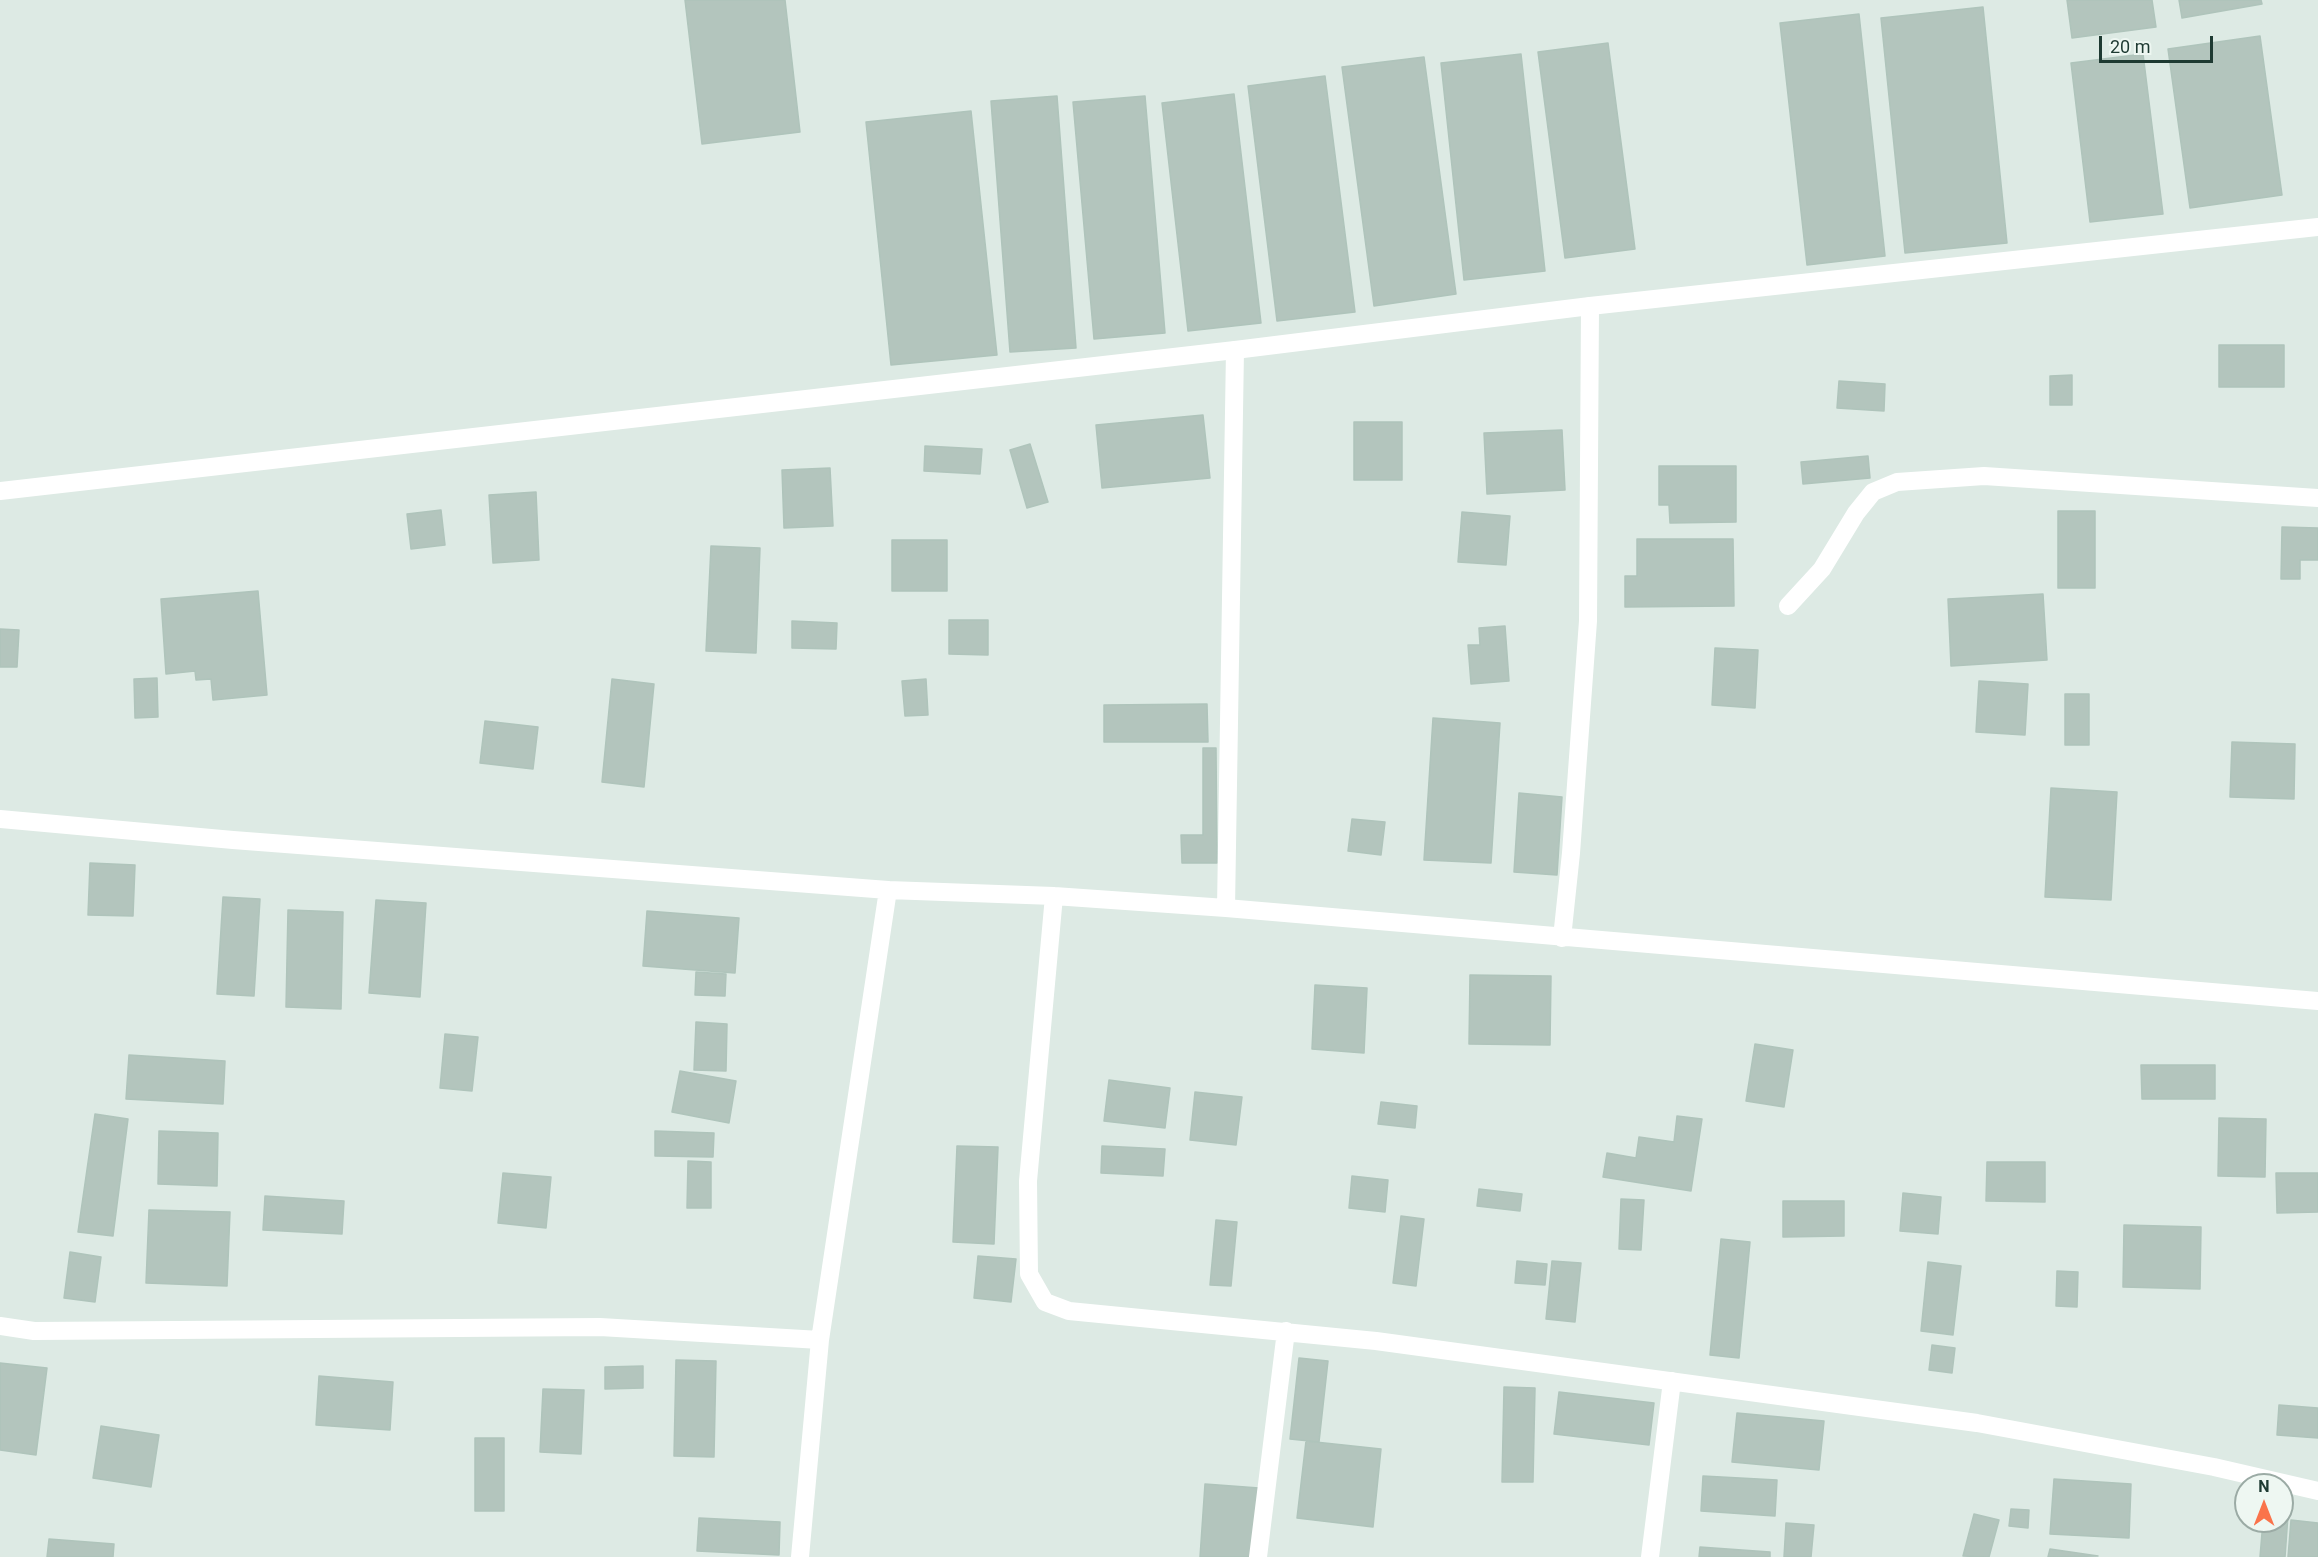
<!DOCTYPE html>
<html>
<head>
<meta charset="utf-8">
<style>
	body { margin:0 }
	#map { position:relative; width:2318px; height:1557px; overflow:hidden; background:#ddeae4; font-family:Roboto,sans-serif }
	canvas { display:block }
	.north { position:absolute; left:2234px; top:1473px; width:60px; height:60px; box-sizing:border-box; background:#eef7f2; border:2px solid #9baba5; border-radius:50%; rotate:0deg; font-size:16px; font-weight:700; line-height:24px; text-align:center; color:#1e3a32 }
	.north::after { content:''; display:block; margin:auto; width:21px; height:27px; background:#fa734b; clip-path:polygon(50% 0,100% 100%,50% 72%,0 100%) }
	.scale { position:absolute; left:2099px; top:36px; width:114px; height:27px; box-sizing:border-box; border:3px solid #1e3a32; border-top:0; padding-left:8px; font-size:18px; line-height:21px; white-space:nowrap; color:#1e3a32; -webkit-text-stroke:4px #eef7f2; paint-order:stroke }
</style>
</head>
<body>
<div id="map">
<canvas width="2318" height="1557"></canvas>
<div class="north">N</div>
<div class="scale">20 m</div>
</div>
<script>
const context = document.querySelector('canvas').getContext('2d');
context.lineJoin = 'round';
function paint(path, color) { context.fillStyle = color; context.fill(path, 'evenodd'); }
function stroke(path, color, width, dash) { context.strokeStyle = color; context.lineWidth = width; context.lineCap = dash ? 'butt' : 'round'; context.setLineDash(dash || []); context.stroke(path); }
const building = new Path2D(`
	M685 0H785L800 132 702 144Z
	M2067 0H2152L2156 27 2072 38Z
	M2179 0H2261L2262 4 2182 18Z
	M1983 7 2007 243 1905 253 1881 18Z
	M1859 14 1885 256 1807 265 1780 23Z
	M2260 36 2282 195 2190 208 2168 49Z
	M1608 43 1635 249 1565 258 1538 52Z
	M1521 54 1545 271 1464 280 1441 63Z
	M2143 54 2163 214 2090 222 2071 63Z
	M1424 57 1456 294 1374 306 1342 67Z
	M1325 76 1355 312 1277 321 1248 86Z
	M1234 94 1261 323 1188 331 1162 103Z
	M1057 96 1076 348 1010 352 991 101Z
	M1145 96 1165 333 1094 339 1073 102Z
	M971 111 997 355 891 365 866 122Z
	M2219 345H2284V387H2219Z
	M2072 375V405H2050V376Z
	M1839 381 1885 384 1884 411 1837 408Z
	M1203 415 1210 478 1102 488 1096 425Z
	M1354 422H1402V480H1354Z
	M1562 430 1565 490 1487 494 1484 433Z
	M1030 444 1048 502 1027 508 1010 450Z
	M925 446 982 449 980 474 924 471Z
	M1868 456 1870 478 1803 484 1801 462Z
	M1659 466H1736V522L1670 523 1669 505H1659Z
	M830 468 833 526 784 528 782 470Z
	M536 492 539 560 493 563 489 495Z
	M441 510 445 545 411 549 407 514Z
	M2058 511H2095V588H2058Z
	M1462 512 1510 516 1506 565 1458 562Z
	M2282 527 2318 528V560H2300V579H2281Z
	M1637 539H1733L1734 606 1625 607V576H1637Z
	M892 540H947V591H892Z
	M711 546 760 548 756 653 706 651Z
	M258 591 267 695 213 700 211 679 196 680 195 671 166 674 161 599Z
	M2043 594 2047 660 1951 666 1948 599Z
	M949 620H988V655L949 654Z
	M792 621 837 623 836 649 792 648Z
	M1505 626 1509 681 1471 684 1468 645H1480L1479 628Z
	M0 629 19 630 17 667H0Z
	M1715 648 1758 650 1755 708 1712 705Z
	M157 678 158 717 135 718 134 679Z
	M612 679 654 684 644 787 602 782Z
	M926 679 928 715 905 716 902 681Z
	M1979 681 2028 684 2025 735 1976 732Z
	M2065 694H2089V745H2065Z
	M1207 704 1208 742H1104V705Z
	M1433 718 1500 723 1491 863 1424 860Z
	M485 721 538 727 533 769 480 763Z
	M2232 742 2295 744 2294 799 2230 797Z
	M1203 748H1216L1217 863H1182L1181 835H1203Z
	M2051 788 2117 792 2111 900 2045 897Z
	M1519 793 1562 797 1557 875 1514 872Z
	M1352 819 1385 822 1381 855 1348 851Z
	M90 863 135 865 133 916 88 915Z
	M223 897 260 899 254 996 217 994Z
	M376 900 426 903 420 997 369 993Z
	M288 910 343 912 341 1009 286 1007Z
	M647 911 739 918 735 973 643 966Z
	M696 972 726 974 725 996 695 995Z
	M1470 975 1551 976 1550 1045 1469 1044Z
	M1315 985 1367 988 1364 1053 1312 1049Z
	M696 1022 727 1024 726 1071 694 1070Z
	M445 1034 478 1037 472 1091 440 1088Z
	M1755 1044 1793 1050 1784 1107 1746 1101Z
	M129 1055 225 1061 223 1104 126 1099Z
	M2141 1065H2215V1099H2142Z
	M680 1071 736 1081 729 1123 672 1112Z
	M1109 1080 1170 1088 1165 1128 1104 1121Z
	M1195 1092 1242 1097 1236 1145 1190 1140Z
	M1381 1102 1417 1106 1415 1128 1378 1124Z
	M95 1114 128 1119 113 1236 78 1232Z
	M1677 1116 1702 1119 1691 1191 1603 1177 1607 1153 1636 1158 1639 1137 1674 1142Z
	M2219 1118 2266 1119 2265 1177 2218 1176Z
	M159 1131 218 1133 217 1186 158 1184Z
	M655 1131 714 1133 713 1157 655 1156Z
	M957 1146 998 1147 994 1244 953 1242Z
	M1102 1146 1165 1149 1163 1176 1101 1173Z
	M688 1161 711 1162V1208H687Z
	M1987 1162H2045V1202L1986 1201Z
	M503 1173 551 1177 546 1228 498 1223Z
	M2276 1173H2318V1212L2277 1213Z
	M1352 1176 1388 1180 1385 1212 1349 1208Z
	M1479 1189 1522 1194 1520 1211 1477 1206Z
	M1903 1193 1941 1197 1938 1234 1900 1231Z
	M265 1196 344 1201 342 1234 263 1230Z
	M1621 1199 1644 1200 1641 1250 1619 1249Z
	M1783 1201H1844V1236L1783 1237Z
	M149 1210 230 1212 227 1286 146 1283Z
	M1401 1216 1424 1219 1416 1286 1393 1283Z
	M1216 1220 1237 1222 1231 1286 1210 1285Z
	M2124 1225 2201 1227 2200 1289 2123 1287Z
	M1721 1239 1750 1242 1739 1358 1710 1355Z
	M70 1252 101 1257 95 1302 64 1298Z
	M978 1256 1016 1259 1011 1302 974 1298Z
	M1517 1261 1547 1264 1545 1285 1515 1283Z
	M1552 1261 1581 1263 1575 1322 1546 1319Z
	M1928 1262 1961 1266 1953 1335 1921 1331Z
	M2057 1271 2078 1272 2077 1307 2056 1306Z
	M1932 1345 1955 1348 1952 1373 1929 1370Z
	M1299 1358 1328 1361 1319 1442 1290 1439Z
	M676 1360 716 1361 714 1457 674 1456Z
	M0 1363 47 1368 36 1455 0 1450Z
	M643 1366V1388L605 1389V1367Z
	M319 1376 393 1382 390 1430 316 1425Z
	M1504 1387 1535 1388 1533 1482H1502Z
	M543 1389 584 1390 581 1454 540 1452Z
	M1559 1392 1654 1403 1649 1445 1554 1434Z
	M2279 1405 2318 1408V1438L2277 1435Z
	M1737 1413 1824 1421 1819 1470 1732 1462Z
	M101 1426 159 1435 151 1487 93 1478Z
	M475 1438H504V1511H475Z
	M1306 1441 1381 1449 1373 1527 1297 1518Z
	M1703 1476 1777 1480 1775 1516 1701 1511Z
	M2054 1479 2131 1484 2129 1538 2050 1534Z
	M1205 1484 1259 1488 1254 1557H1200Z
	M2011 1509 2029 1510 2028 1528 2009 1526Z
	M1974 1514 1999 1520 1989 1557 1963 1556Z
	M2282 1515H2288L2285 1557H2260L2263 1521H2282Z
	M699 1518 780 1522 779 1555 697 1551Z
	M2291 1520 2318 1523V1557H2288Z
	M1786 1523 1814 1525 1811 1557H1784Z
	M49 1539 114 1544 113 1557H47Z
	M1700 1547 1770 1552V1557H1699Z
	M2050 1549 2098 1556 2048 1557Z`);
paint(building, '#b3c5bd');
stroke(building, '#afc4bb', 1.5);
stroke(new Path2D(`
	M0 491 1235 350 1590 306 2318 227`), '#fff', 18);
stroke(new Path2D(`
	M1788 606 1822 569 1856 513 1873 492 1897 482 1984 476 2318 498
	M0 819 233 840 888 890 1054 896 1226 908 2318 1001
	M1054 896 1028 1181 1029 1274 1045 1302 1069 1311 1376 1341 1977 1423 2214 1467 2318 1491
	M1226 908 1235 350
	M1562 938 1571 853 1588 621 1590 306
	M0 1326 34 1331 600 1327 820 1340
	M800 1557 820 1340 888 890
	M1258 1557 1286 1331
	M1650 1557 1672 1381`), '#fff', 18);
</script>
</body>
</html>
